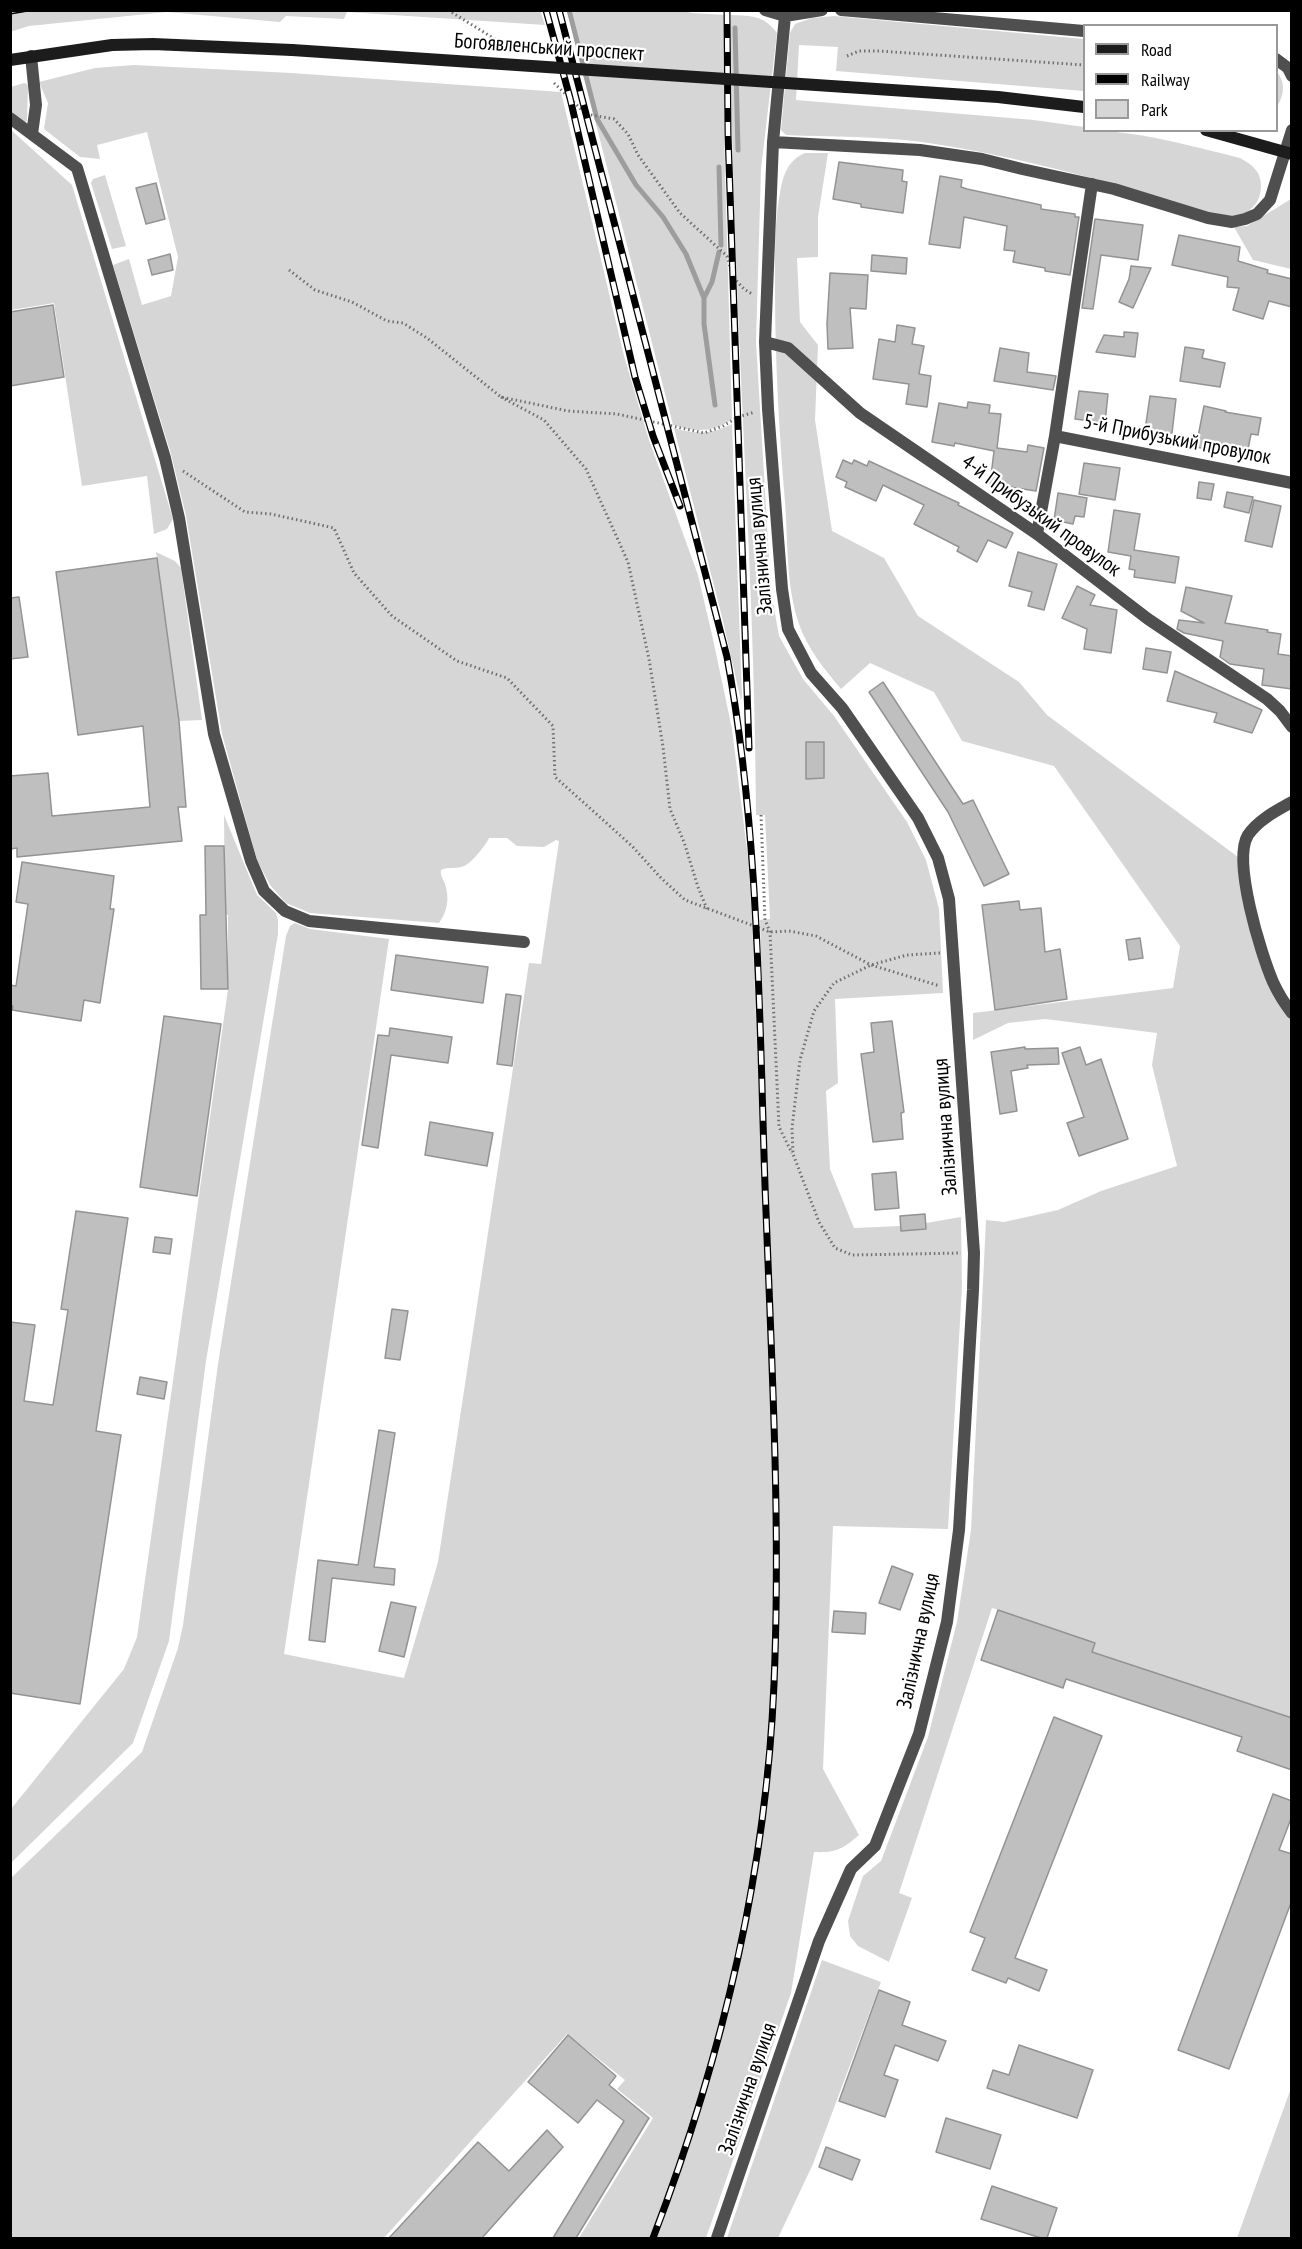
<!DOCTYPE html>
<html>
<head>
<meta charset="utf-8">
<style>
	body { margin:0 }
	#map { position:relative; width:1302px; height:2249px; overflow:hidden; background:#fff; font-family:"PT Sans Narrow",sans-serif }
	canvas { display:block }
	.frame { position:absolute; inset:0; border:12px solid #000; pointer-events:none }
	.legend { position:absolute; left:1083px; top:24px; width:195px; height:108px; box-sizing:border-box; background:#fff; border:2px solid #999; margin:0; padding:8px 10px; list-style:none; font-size:18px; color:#000 }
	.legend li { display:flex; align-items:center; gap:12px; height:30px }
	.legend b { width:30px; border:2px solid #999 }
</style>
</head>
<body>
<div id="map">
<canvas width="1302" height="2249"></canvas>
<div class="frame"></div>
<ul class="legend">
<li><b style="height:8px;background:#1c1c1c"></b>Road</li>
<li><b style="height:8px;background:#000"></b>Railway</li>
<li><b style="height:16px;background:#d6d6d6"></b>Park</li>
</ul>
</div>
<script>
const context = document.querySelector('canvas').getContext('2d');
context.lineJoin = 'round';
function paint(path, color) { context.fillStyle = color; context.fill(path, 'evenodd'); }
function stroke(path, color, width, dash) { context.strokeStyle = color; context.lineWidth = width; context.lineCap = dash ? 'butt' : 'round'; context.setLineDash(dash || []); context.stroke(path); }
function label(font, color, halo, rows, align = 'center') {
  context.font = font + ' "PT Sans Narrow",sans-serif'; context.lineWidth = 4.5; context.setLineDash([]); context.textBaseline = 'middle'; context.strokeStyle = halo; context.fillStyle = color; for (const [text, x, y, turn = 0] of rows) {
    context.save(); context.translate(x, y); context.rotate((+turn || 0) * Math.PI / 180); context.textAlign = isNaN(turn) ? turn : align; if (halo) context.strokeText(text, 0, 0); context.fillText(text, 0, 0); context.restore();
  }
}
paint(new Path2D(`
	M540 10 545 25 347 12 344 19 286 16 280 22 167 12 29 26 10 32 11 10Z
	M682 10 692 13 725 15 724 134 732 419C712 433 696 432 673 425L567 11Z
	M731 15C753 16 763 15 777 33L761 169 756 342 771 591 779 636 803 679 834 716 907 822 926 860 939 909 943 993 835 999 838 1083 826 1091 830 1169 854 1228 901 1226 902 1231 926 1229V1223L961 1217 962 1287 948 1529 833 1526 823 1769 859 1835C843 1849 836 1853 814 1852L791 1993 706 2238H654C722 2061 767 1874 776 1684 781 1575 776 1465 773 1356 769 1211 764 1066 760 920L770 919 765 815H756C755 548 730 282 731 15Z
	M834 16 1084 39V91L836 71 838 47 799 45 796 100 1034 120 1084 127V130C1138 131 1188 145 1240 158 1245 161 1251 164 1255 169 1259 173 1261 180 1261 186 1261 208 1243 218 1223 217 1124 186 1025 157 922 142 878 136 831 137 786 135L781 130 790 33 795 24 812 18Z
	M134 65 291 73 561 92 624 356 649 440 698 575 713 639 732 729 748 858 752 919 774 1469 772 1685 757 1841 722 2022 677 2170 651 2238H579L653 2118 617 2089 625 2080 567 2034 384 2238H11V1878L142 1752 178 1648 183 1625 218 1364 286 936 290 926 295 923 310 929 389 939 284 1654 404 1678 438 1562 529 963 541 964 559 841 556 840 544 847 517 846 507 838H489C486 845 472 862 466 865 458 870 449 866 441 870 440 876 443 878 445 884 450 899 447 912 439 923L310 913 286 903 270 885 257 860 222 734 186 516 171 454 113 265 129 259 142 305 171 296 178 257 147 132 97 145 100 159 80 157 44 129 48 103 39 82 95 68Z
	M1277 72C1286 83 1284 95 1277 107Z
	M24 83 27 84 28 87 27 121 25 122 11 111V87Z
	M11 130 72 185 173 519 167 529 154 534 147 476 82 486 54 303 11 310Z
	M805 153H828L818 217V257L797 258 800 322 818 345 815 420 832 531 884 558 918 616 1019 682 1047 715 1238 857 1287 1014 1291 1020V1718L1092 1652 1095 1643 992 1608 899 1893 912 1898 889 1962 858 1946 850 1936 848 1921 863 1876 881 1861 928 1737 957 1622 971 1530 986 1220 1004 1222 1058 1210 1101 1191 1177 1166 1152 1065 1157 1033 1045 1019 1008 1023 973 1040V1013L1173 988 1180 946 1054 766 962 741 934 692 870 663 841 689C825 670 807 648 799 624 786 586 788 542 785 502 779 431 775 360 775 288 775 257 774 223 780 193 783 175 788 160 805 153Z
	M105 175 126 246 112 249 91 183 93 179Z
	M1291 199V269L1253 260 1234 227 1247 226Z
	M732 424 742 696 741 701 722 617 674 428C696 435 712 434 732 424Z
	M156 552 175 561 181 568 202 720 179 721Z
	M224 815 257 895 276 913 278 920V934L206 1361 169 1641 133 1743 11 1863V1809L124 1669 137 1637 228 989V915H225Z
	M822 1960 881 1982 813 2164 778 2238H727Z
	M1291 2088V2238H1237Z`), '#d6d6d6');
stroke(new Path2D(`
	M569 10 597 119 636 185 663 217 686 254 704 298
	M735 28 738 150
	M719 167 721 245
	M715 405 704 324V298L712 282 719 252`), '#9d9d9d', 5);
const building = new Path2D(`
	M839 162 903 170 902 181 907 182 903 213 861 207V204L833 199Z
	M940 176 962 180 961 187 967 189 1041 205V209L1075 214V217H1079L1070 275 1045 271V268L1013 262 1015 251 1004 250 1007 226 964 217 960 248 929 244Z
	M156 183 165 219 146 224 136 188Z
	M1095 219 1143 225 1138 260 1101 255 1093 309 1082 308Z
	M1179 235 1240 247 1238 261 1268 270 1267 273 1292 279V307L1269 301 1263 319 1233 310 1239 288 1227 287 1228 277 1172 265Z
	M170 254 173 270 152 275 148 260Z
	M872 255 907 258 906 274 871 271Z
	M1131 266 1151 268 1133 308 1119 302 1129 279Z
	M830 273 868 275 866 309 850 308 853 348 828 349 827 324Z
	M53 305 64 377 10 386V312Z
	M897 325 915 328 912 344 924 346 919 374 931 376 927 407 906 404 909 384 873 379 879 339 895 342Z
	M1124 332 1138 333 1135 357 1096 352 1104 335 1124 337Z
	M1185 347 1204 350 1202 358 1225 363 1220 387 1180 381Z
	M1000 348 1029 353 1027 372 1056 376 1053 390 994 381Z
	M1079 391 1108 394 1105 423 1075 419Z
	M1150 396 1176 399 1172 433 1145 430Z
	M968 402 990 405 989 413 1001 414 997 448 1027 452 1028 445 1044 448 1036 491 990 484 994 451 955 443 954 446 932 442 939 403 967 408Z
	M1204 406 1226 411 1225 412 1261 418 1258 435 1251 434 1248 449 1219 444 1217 451 1196 447Z
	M843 460 852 464 854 460 867 466 869 461 959 503 958 505 1013 533 1006 548 988 540 977 562 957 551 959 547 914 524 924 505 883 485 876 501 845 487 847 482 836 477Z
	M1084 463 1120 468 1115 500 1079 494Z
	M1199 482 1214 484 1211 500 1197 498Z
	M1227 492 1253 497 1249 513 1224 507Z
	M1058 493 1087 498 1084 517 1075 516 1073 524 1054 520Z
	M1254 500 1281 506 1272 547 1245 541Z
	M1114 510 1140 514 1134 550 1179 557 1175 583 1134 577 1135 570 1129 569 1131 556 1108 552Z
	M1018 552 1057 564 1044 610 1028 606 1032 592 1009 586Z
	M157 558 179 721 186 807H178L182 841 17 857V848L10 849V776L48 773 52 816 150 807 143 726 78 735 56 572Z
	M1077 586 1095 595 1090 605 1117 610 1111 653 1084 649 1087 629 1062 618Z
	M1186 587 1232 596 1225 623 1268 630 1267 632 1281 634 1278 654 1292 656V689L1262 685 1264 669 1230 664 1220 657 1223 641 1184 633 1177 629 1179 620 1204 623 1181 611Z
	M19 597 28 657 10 659V598Z
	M1146 648 1171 652 1167 673 1143 669Z
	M1175 671 1262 710 1252 733 1214 722 1217 713 1167 701Z
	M883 682 963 804 973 800 1009 874 984 886 948 812 869 692Z
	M806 742H824V778L806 779Z
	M205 846H224L228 989H201L200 915H206Z
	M22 862 114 876 110 909H114L100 1003 84 1000 81 1021 12 1010 13 1006H10V985L16 986 28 904 16 902Z
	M1019 901 1020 910 1041 908 1045 952 1060 949 1067 999 995 1010 982 905Z
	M1140 938 1143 958 1129 960 1126 940Z
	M396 955 488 967 483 1003 391 990Z
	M506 994 521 996 512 1066 497 1064Z
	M164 1016 221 1024 197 1196 140 1187Z
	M892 1021 904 1112 901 1113 903 1139 873 1142 861 1054 874 1052 871 1023Z
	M390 1028 452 1037 448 1063 391 1055 378 1148 362 1145 378 1035 389 1036Z
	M1025 1047V1049L1058 1048 1059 1064 1027 1065 1028 1068 1011 1071 1017 1111 1000 1114 991 1052Z
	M1080 1047 1086 1065 1101 1059 1128 1139 1079 1156 1067 1123 1084 1117 1062 1053Z
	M430 1122 493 1133 487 1166 425 1155Z
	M896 1172 899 1208 875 1210 872 1174Z
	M76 1211 128 1218 96 1431 121 1435 80 1704 10 1693V1322L35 1325 24 1401 53 1405 68 1310 61 1309Z
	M925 1214 926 1229 901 1231 900 1216Z
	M155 1237 172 1239 170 1254 153 1252Z
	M392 1309 408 1311 400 1360 385 1358Z
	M140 1377 167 1382 164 1399 137 1394Z
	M379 1430 395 1433 374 1567 395 1569 394 1585 332 1578 325 1642 309 1640 318 1560 358 1565Z
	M892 1566 913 1574 900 1610 879 1603Z
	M391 1602 416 1607 404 1657 379 1651Z
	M998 1610 1095 1643 1092 1652 1292 1718V1770L1237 1751 1242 1737 1066 1679 1063 1688 981 1660Z
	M834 1611 866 1613 865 1634 832 1632Z
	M1054 1717 1102 1736 1015 1958 1047 1970 1039 1991 1008 1978 1006 1983 972 1970 985 1938 970 1932Z
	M1273 1794 1292 1801V1816L1279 1850 1292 1854V1900L1229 2069 1178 2050Z
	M879 1990 910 2002 902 2025 946 2041 938 2061 895 2045 884 2075 898 2080 885 2117 839 2101Z
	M568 2035 616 2076 609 2085 649 2118 576 2238H553L624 2121 597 2100 578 2123 528 2082Z
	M1019 2045 1093 2070 1077 2118 987 2088 993 2070 1009 2075Z
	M946 2118 1001 2135 990 2169 936 2152Z
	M547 2130 563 2147 482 2238H389L478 2142 509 2171Z
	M826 2147 860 2160 852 2180 819 2167Z
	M992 2186 1057 2208 1047 2238H1041L981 2219Z`);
paint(building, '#bfbfbf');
stroke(building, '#939393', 1.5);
stroke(new Path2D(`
	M448 10 511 49
	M847 56 859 51H879L1084 65
	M554 83 586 114 614 119 628 134 638 155 680 213 727 256 733 277 744 289 752 294
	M289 270 315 290 352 302 387 321 403 323 427 338 501 397 568 411 617 414 704 433 723 426 738 417 755 412
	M501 397 544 420 586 469 628 562 649 659 663 747 670 809 684 842 698 887 707 909
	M183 471 245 512 271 514 334 528 354 573 392 616 457 661 507 678 553 726 555 777 632 846 661 878 685 900 770 932 789 931 816 936 871 965 940 986
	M761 815 765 920 770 932 779 1127 792 1153
	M940 953 907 955 871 965 834 983 814 1011 800 1060 792 1128 793 1154 819 1222 835 1248 852 1255 961 1253`), '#717171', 3, [1.5, 3]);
stroke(new Path2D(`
	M765 10 785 16 822 10
	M841 10 1084 31
	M31 56 36 105 32 134
	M1276 59 1288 68 1292 76
	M10 118 77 168 165 458 179 518 214 734 251 861 264 891 285 911 309 921 524 942
	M773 142 920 150 982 159 1022 169 1114 189 1208 218 1232 222 1245 219 1257 214 1270 200 1292 130
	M765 342 788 348 860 413 1037 534 1148 619 1267 699 1280 711 1292 727
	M1055 436 1292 483
	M1037 534 1055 436 1092 184
	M1292 802C1276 811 1258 820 1248 835 1232 861 1261 954 1273 982 1278 993 1285 1004 1292 1013
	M717 2238 819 1941 851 1869 875 1846 919 1734 947 1622 959 1530 973 1290 974 1253 949 899 938 858 918 818 842 708 811 673 788 629 782 589 768 409 765 342 773 142 785 16`), '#4f4f4f', 12);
stroke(new Path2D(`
	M10 60 112 45 153 44 292 50
	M846 87 998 97 1084 107
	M1206 130 1292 154`), '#1c1c1c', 12);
stroke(new Path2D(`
	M10 14 33 10`), '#000', 1.5);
const rail = new Path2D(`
	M546 10 570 98 635 377 653 436 680 506
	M559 10 727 657C759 831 759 1009 765 1185 771 1351 781 1518 774 1684 766 1874 721 2061 653 2238
	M727 10 728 134 749 748`);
stroke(rail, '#000', 7);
stroke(rail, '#fff', 4.5, [14]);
stroke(new Path2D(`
	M292 50 846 87`), '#1c1c1c', 12);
label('21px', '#000', '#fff', [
	["Богоявленський проспект",549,48,4],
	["5-й Прибузький провулок",1177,440,11],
	["4-й Прибузький провулок",1041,516,36],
	["Залізнична вулиця",760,546,-95],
	["Залізнична вулиця",946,1127,-94],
	["Залізнична вулиця",919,1641,-78],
	["Залізнична вулиця",748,2089,-71]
]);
</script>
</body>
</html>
